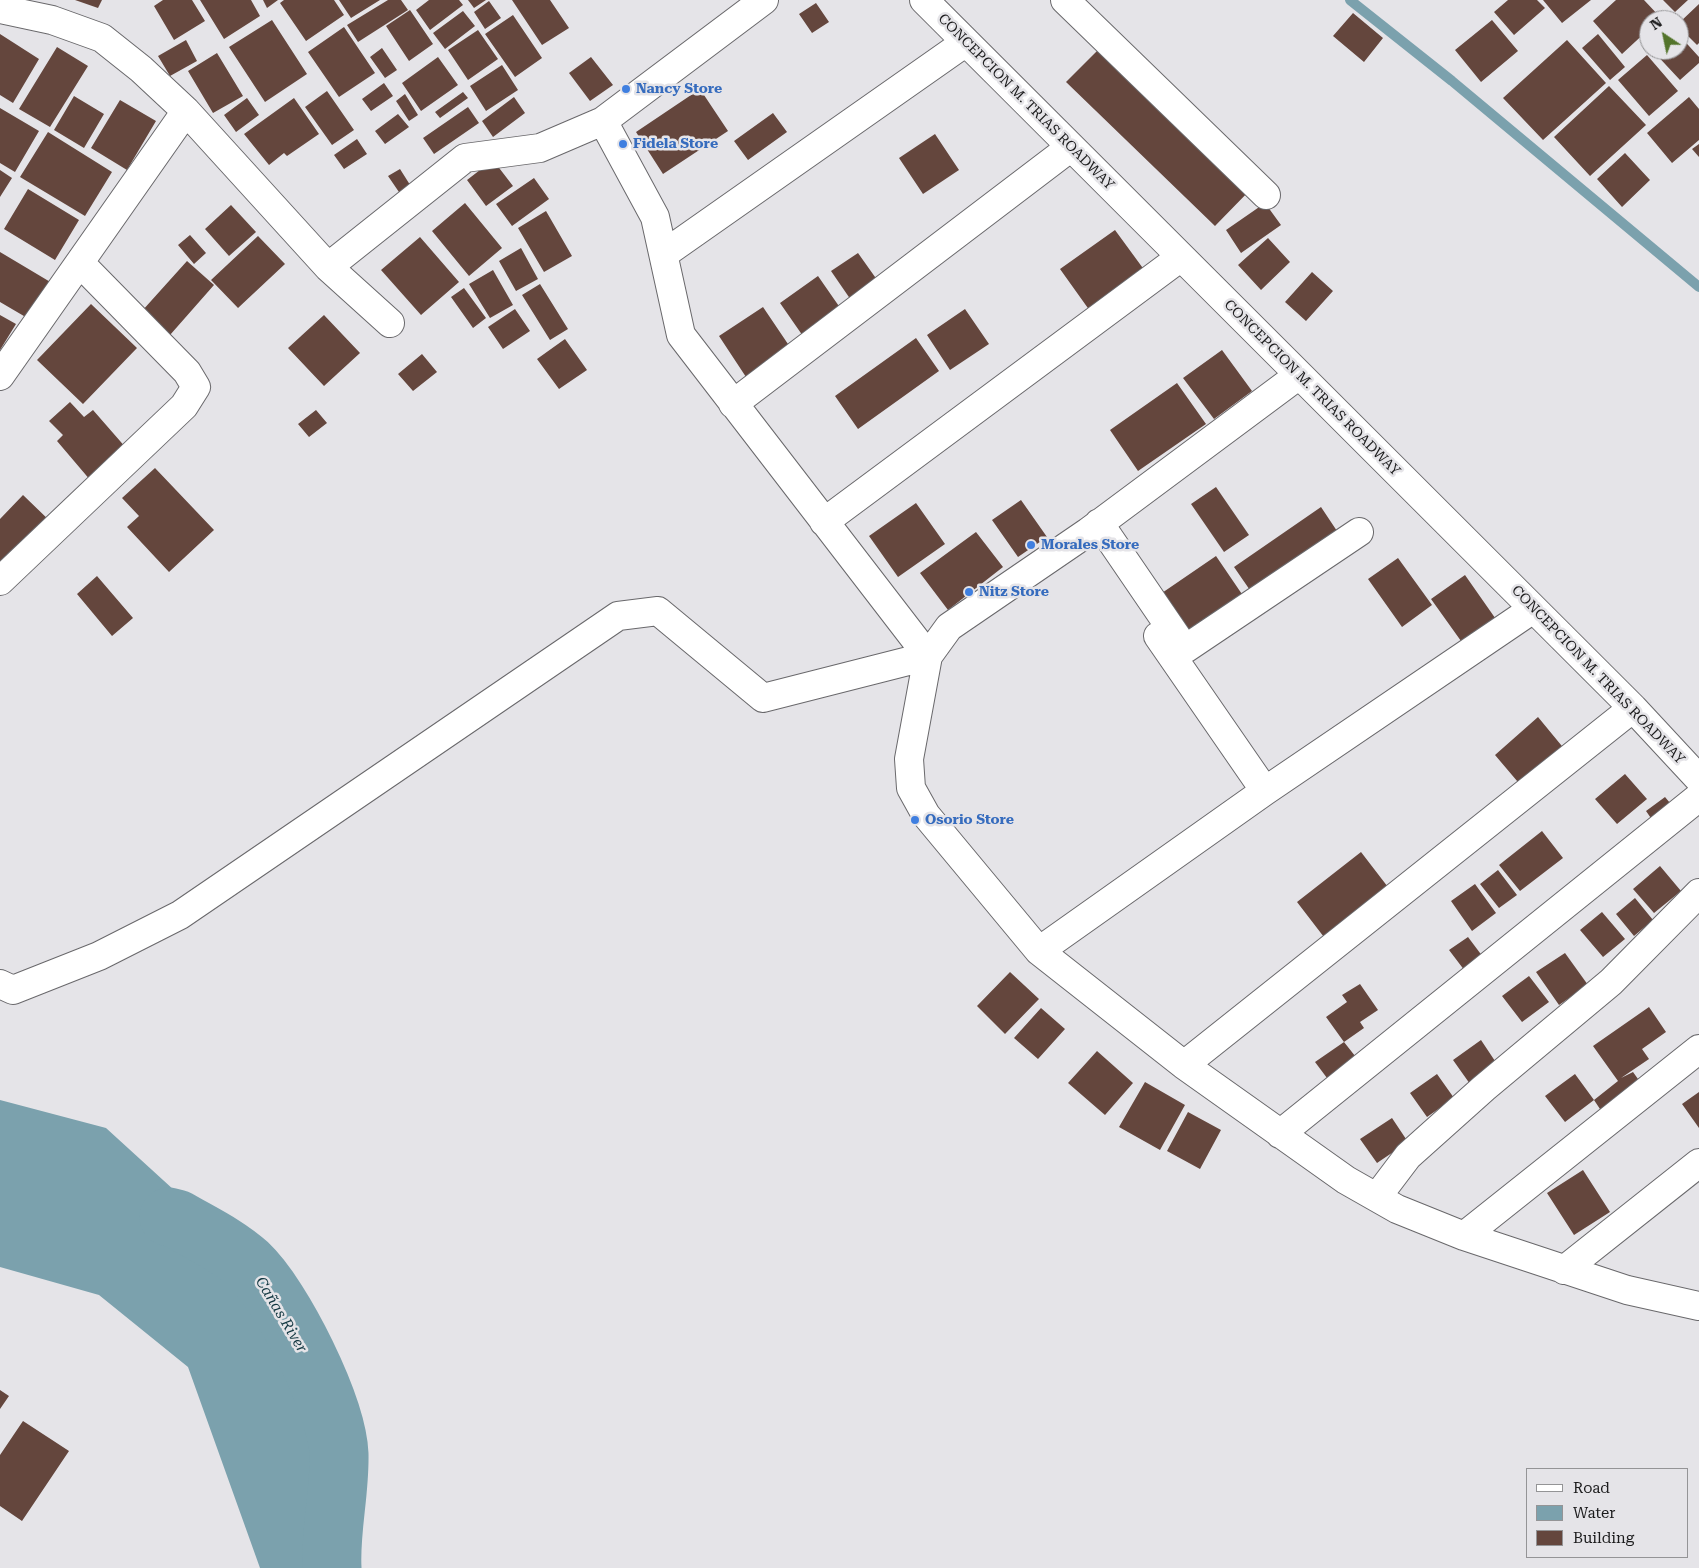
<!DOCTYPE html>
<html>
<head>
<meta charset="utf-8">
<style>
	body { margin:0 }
	#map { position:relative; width:1699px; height:1568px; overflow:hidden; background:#e5e4e8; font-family:"Roboto Serif",serif }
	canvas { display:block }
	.legend { position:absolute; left:1526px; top:1468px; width:162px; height:90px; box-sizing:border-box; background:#e5e4e8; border:1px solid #949496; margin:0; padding:6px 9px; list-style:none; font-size:15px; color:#1b1b1c }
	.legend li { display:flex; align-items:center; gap:10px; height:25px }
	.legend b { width:25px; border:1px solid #949496 }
	.north { position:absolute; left:1639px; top:10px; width:50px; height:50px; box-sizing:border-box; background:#e5e4e8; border:1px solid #949496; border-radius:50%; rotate:326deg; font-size:14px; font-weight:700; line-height:20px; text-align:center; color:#1b1b1c }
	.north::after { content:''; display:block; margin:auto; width:18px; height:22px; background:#53742b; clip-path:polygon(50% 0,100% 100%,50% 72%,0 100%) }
</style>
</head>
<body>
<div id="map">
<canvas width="1699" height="1568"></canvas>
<ul class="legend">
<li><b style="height:6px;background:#fff"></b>Road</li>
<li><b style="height:14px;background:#7ba1ad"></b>Water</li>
<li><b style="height:14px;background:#64463d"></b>Building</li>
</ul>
<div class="north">N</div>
</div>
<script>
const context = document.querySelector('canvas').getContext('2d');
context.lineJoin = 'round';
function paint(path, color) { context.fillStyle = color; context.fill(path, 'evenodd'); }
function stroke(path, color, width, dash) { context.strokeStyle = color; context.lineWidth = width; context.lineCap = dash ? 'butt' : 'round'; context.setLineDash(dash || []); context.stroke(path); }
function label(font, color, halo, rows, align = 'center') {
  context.font = font + ' "Roboto Serif",serif'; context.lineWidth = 5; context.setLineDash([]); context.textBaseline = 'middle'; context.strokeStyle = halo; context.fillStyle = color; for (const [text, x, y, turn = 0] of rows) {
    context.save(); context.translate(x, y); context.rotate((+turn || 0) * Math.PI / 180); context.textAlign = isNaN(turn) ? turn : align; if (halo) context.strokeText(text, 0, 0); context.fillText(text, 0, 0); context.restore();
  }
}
paint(new Path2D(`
	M0 1100 106 1128 220 1232 280 1316 323 1409 335 1513 359 1568H260L188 1367 99 1295 0 1267Z`), '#7ba1ad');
stroke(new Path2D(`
	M1350 0 1452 81 1699 287`), '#7ba1ad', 10);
stroke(new Path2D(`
	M169 1217 177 1219C201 1233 227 1245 248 1264 283 1297 337 1406 339 1454 340 1492 330 1530 332 1568`), '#7ba1ad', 59);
paint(new Path2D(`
	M75 0H102L98 8Z
	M163 0H192L205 21 174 40 154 6Z
	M200 0H251L260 16 224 39Z
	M263 0H278L267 8Z
	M284 0H334L344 15 306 41 280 3Z
	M339 0H380L351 18Z
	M388 0H401L408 10 358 42 347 25Z
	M429 0H459L463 5 430 30 416 10Z
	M468 0H486L474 8Z
	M512 0H550L569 28 542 45Z
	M1508 0H1537L1545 8 1514 35 1494 12Z
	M1543 0H1591L1562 23Z
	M1616 0H1644L1661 18 1649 20V29L1622 54 1593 21Z
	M1663 0H1688L1675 12Z
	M489 1 501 18 485 29 474 12Z
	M816 3 829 22 812 33 799 14Z
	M1699 4V43L1697 45 1679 27V23Z
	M410 10 433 44 409 61 386 26Z
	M463 11 475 26 445 49 433 33Z
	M1353 13 1383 38 1364 62 1333 36Z
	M513 15 542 58 515 77 485 34Z
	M272 20 307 74 265 102 229 47Z
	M1492 20 1518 51 1481 82 1455 50Z
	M344 27 375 73 339 97 308 52Z
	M478 30 498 59 468 80 448 50Z
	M0 34 39 59 13 103 0 95Z
	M1598 34 1625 67 1610 80 1582 48Z
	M1679 35 1699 57V63L1680 80 1652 50H1679Z
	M186 40 197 61 170 76 158 56Z
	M1567 40 1606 83 1543 140 1503 98Z
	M1104 44 1253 187 1215 226 1066 82Z
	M57 47 88 66 50 127 19 109Z
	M382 48 397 70 385 78 370 57Z
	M217 53 243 96 213 113 188 71Z
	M1647 55 1678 91 1649 116 1618 80Z
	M438 57 458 85 421 111 402 83Z
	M591 57 613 85 590 101 569 73Z
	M502 65 518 90 486 111 470 86Z
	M384 83 393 96 371 111 362 99Z
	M1609 86 1646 125 1590 176 1554 137Z
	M700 89 728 131 663 174 636 132Z
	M327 91 354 130 332 145 305 107Z
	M463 92 468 98 440 118 435 112Z
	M405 94 418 115 409 121 396 101Z
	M74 96 104 114 84 148 54 130Z
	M514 97 525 113 493 137 482 121Z
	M1689 97 1699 109V140L1672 163 1647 133Z
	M247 98 259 115 236 132 224 115Z
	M294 98 319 134 287 156 284 153 269 165 244 134Z
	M120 100 156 121 127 170 91 148Z
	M468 107 479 123 434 154 423 138Z
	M0 108 39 131 15 172 0 163Z
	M773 113 787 132 748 160 734 141Z
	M398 114 409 127 385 144 375 131Z
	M48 132 112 172 85 216 20 177Z
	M935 134 959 170 923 194 899 158Z
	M357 139 367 154 344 169 334 155Z
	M1699 144V157L1692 149Z
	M1625 153 1650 180 1622 207 1597 179Z
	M493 160 513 186 486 206 467 180Z
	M400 169 412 188 401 195 388 176Z
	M0 170 12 178 0 197Z
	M534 178 549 199 512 226 496 204Z
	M28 189 79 220 55 260 4 229Z
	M465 203 502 248 469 276 432 231Z
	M1265 203 1281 225 1241 253 1226 230Z
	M231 205 256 232 229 256 205 229Z
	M546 211 572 256 544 272 518 228Z
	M1115 230 1145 271 1090 311 1060 269Z
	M190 235 206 253 194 264 178 245Z
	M258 236 285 264 238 308 211 280Z
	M420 237 459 282 421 315 381 270Z
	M1268 238 1290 262 1261 290 1238 265Z
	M521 248 538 279 516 291 499 261Z
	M0 252 52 283 29 319 0 302Z
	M858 253 880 284 853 303 831 271Z
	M187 261 214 285 170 335 142 311Z
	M493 270 513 305 490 318 469 284Z
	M1312 272 1333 291 1306 321 1285 302Z
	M818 276 843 312 805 339 780 303Z
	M540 284 568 329 550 340 522 295Z
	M464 288 486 318 473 328 451 297Z
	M91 304 137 348 83 404 37 360Z
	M763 307 790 347 746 377 719 336Z
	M515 309 530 331 503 349 488 327Z
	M965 309 989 344 950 370 927 335Z
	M0 315 16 324 0 350Z
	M324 315 360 353 324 386 288 348Z
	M916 338 939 371 858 429 835 396Z
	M565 339 587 370 559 389 537 359Z
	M1222 350 1252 391 1214 419 1183 378Z
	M422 354 437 372 413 391 398 374Z
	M1177 383 1206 424 1138 471 1110 430Z
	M70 402 84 417 93 410 127 449 91 481 57 441 63 435 49 421Z
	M316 410 327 423 309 437 298 424Z
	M155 468 214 530 169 572 127 527 139 516 122 498Z
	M1216 487 1249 535 1224 552 1191 504Z
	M23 495 52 523 0 573V519Z
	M1021 500 1047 537 1018 557 992 520Z
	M916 503 945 544 898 577 869 536Z
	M1321 507 1341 537 1254 596 1234 567Z
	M976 532 1003 567 948 610 920 573Z
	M1216 556 1248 603 1192 642 1159 595Z
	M1398 558 1432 605 1402 627 1368 579Z
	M1465 575 1500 625 1466 648 1431 599Z
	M97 576 133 618 112 636 77 594Z
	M1538 717 1566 751 1523 788 1495 755Z
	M1625 774 1647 799 1617 824 1595 799Z
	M1665 797 1675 809 1655 824 1646 811Z
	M1542 831 1563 858 1520 891 1499 865Z
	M1361 852 1391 891 1327 941 1297 902Z
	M1660 866 1681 891 1654 913 1633 889Z
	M1498 870 1517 895 1499 908 1480 884Z
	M1475 884 1496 913 1472 931 1451 901Z
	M1635 898 1653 920 1634 936 1616 914Z
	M1602 912 1625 939 1603 957 1580 930Z
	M1468 937 1486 961 1468 975 1449 950Z
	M1565 953 1588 985 1559 1005 1536 972Z
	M1010 972 1039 999 1005 1034 977 1006Z
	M1529 976 1549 1002 1522 1022 1502 996Z
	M1360 984 1378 1010 1360 1022 1364 1028 1344 1042 1326 1017 1347 1002 1342 995Z
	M1649 1007 1666 1032 1642 1049 1649 1059 1621 1078 1633 1072 1643 1086 1604 1115 1594 1100 1618 1081 1593 1046Z
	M1041 1008 1065 1029 1038 1059 1014 1038Z
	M1481 1040 1497 1064 1470 1084 1453 1060Z
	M1344 1042 1359 1061 1330 1082 1315 1062Z
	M1097 1051 1133 1083 1105 1115 1068 1083Z
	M1437 1074 1454 1098 1427 1117 1410 1093Z
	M1575 1074 1594 1100 1565 1122 1545 1096Z
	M1145 1082 1185 1105 1160 1150 1119 1127Z
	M1699 1092V1128L1682 1104Z
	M1188 1112 1221 1130 1200 1169 1167 1151Z
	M1392 1118 1408 1142 1377 1163 1360 1139Z
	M1583 1170 1610 1212 1574 1235 1547 1193Z
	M0 1390 9 1396 0 1409Z
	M23 1421 69 1451 22 1521 0 1506V1455Z`), '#64463d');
const minor = new Path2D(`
	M924 0 1633 708 1699 779
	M1065 0 1266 195
	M0 9 52 20 102 38 141 69 186 111 328 267 390 323
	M603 121 655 217 681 335 928 656
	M664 254 966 42
	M328 267 465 158 540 148 603 121 764 0
	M1299 375 1088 532 949 627 928 656 909 759 911 788 926 815 1039 951 1184 1065 1346 1180 1397 1209 1464 1236 1627 1290 1699 1306
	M0 376 186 111
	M733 404 1071 147
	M824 522 1181 257
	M1099 523 1185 649 1359 532
	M0 581 184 406 196 387 187 372 80 263
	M1158 636 1265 791
	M1039 951 1265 791 1533 609
	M0 984 13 990 99 956 180 915 618 616 658 611 763 698 928 656
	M1184 1065 1633 708
	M1280 1134 1699 797
	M1377 1197 1408 1156 1484 1088 1611 982 1699 893
	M1464 1236 1699 1049
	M1564 1270 1699 1163`);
stroke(minor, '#69686b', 30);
stroke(minor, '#fff', 28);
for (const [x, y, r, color] of [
	[626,89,5,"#3f7fe0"],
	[623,144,5,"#3f7fe0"],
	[1031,545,5,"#3f7fe0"],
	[969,592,5,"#3f7fe0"],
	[915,820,5,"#3f7fe0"]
]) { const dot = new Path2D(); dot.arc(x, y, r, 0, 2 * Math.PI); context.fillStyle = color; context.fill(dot); stroke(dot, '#e5e4e8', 2); }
label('bold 14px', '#366cbe', '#e5e4e8', [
	["Nancy Store",636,89],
	["Fidela Store",633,144],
	["Morales Store",1041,545],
	["Nitz Store",979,592],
	["Osorio Store",925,820]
], 'left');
label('14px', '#1b1b1c', '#e5e4e8', [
	["CONCEPCION M. TRIAS ROADWAY",1026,102,45],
	["CONCEPCION M. TRIAS ROADWAY",1312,388,45],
	["CONCEPCION M. TRIAS ROADWAY",1598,675,46]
]);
label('italic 15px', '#123741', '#e5e4e8', [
	["Cañas River",281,1315,59]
]);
</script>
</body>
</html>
